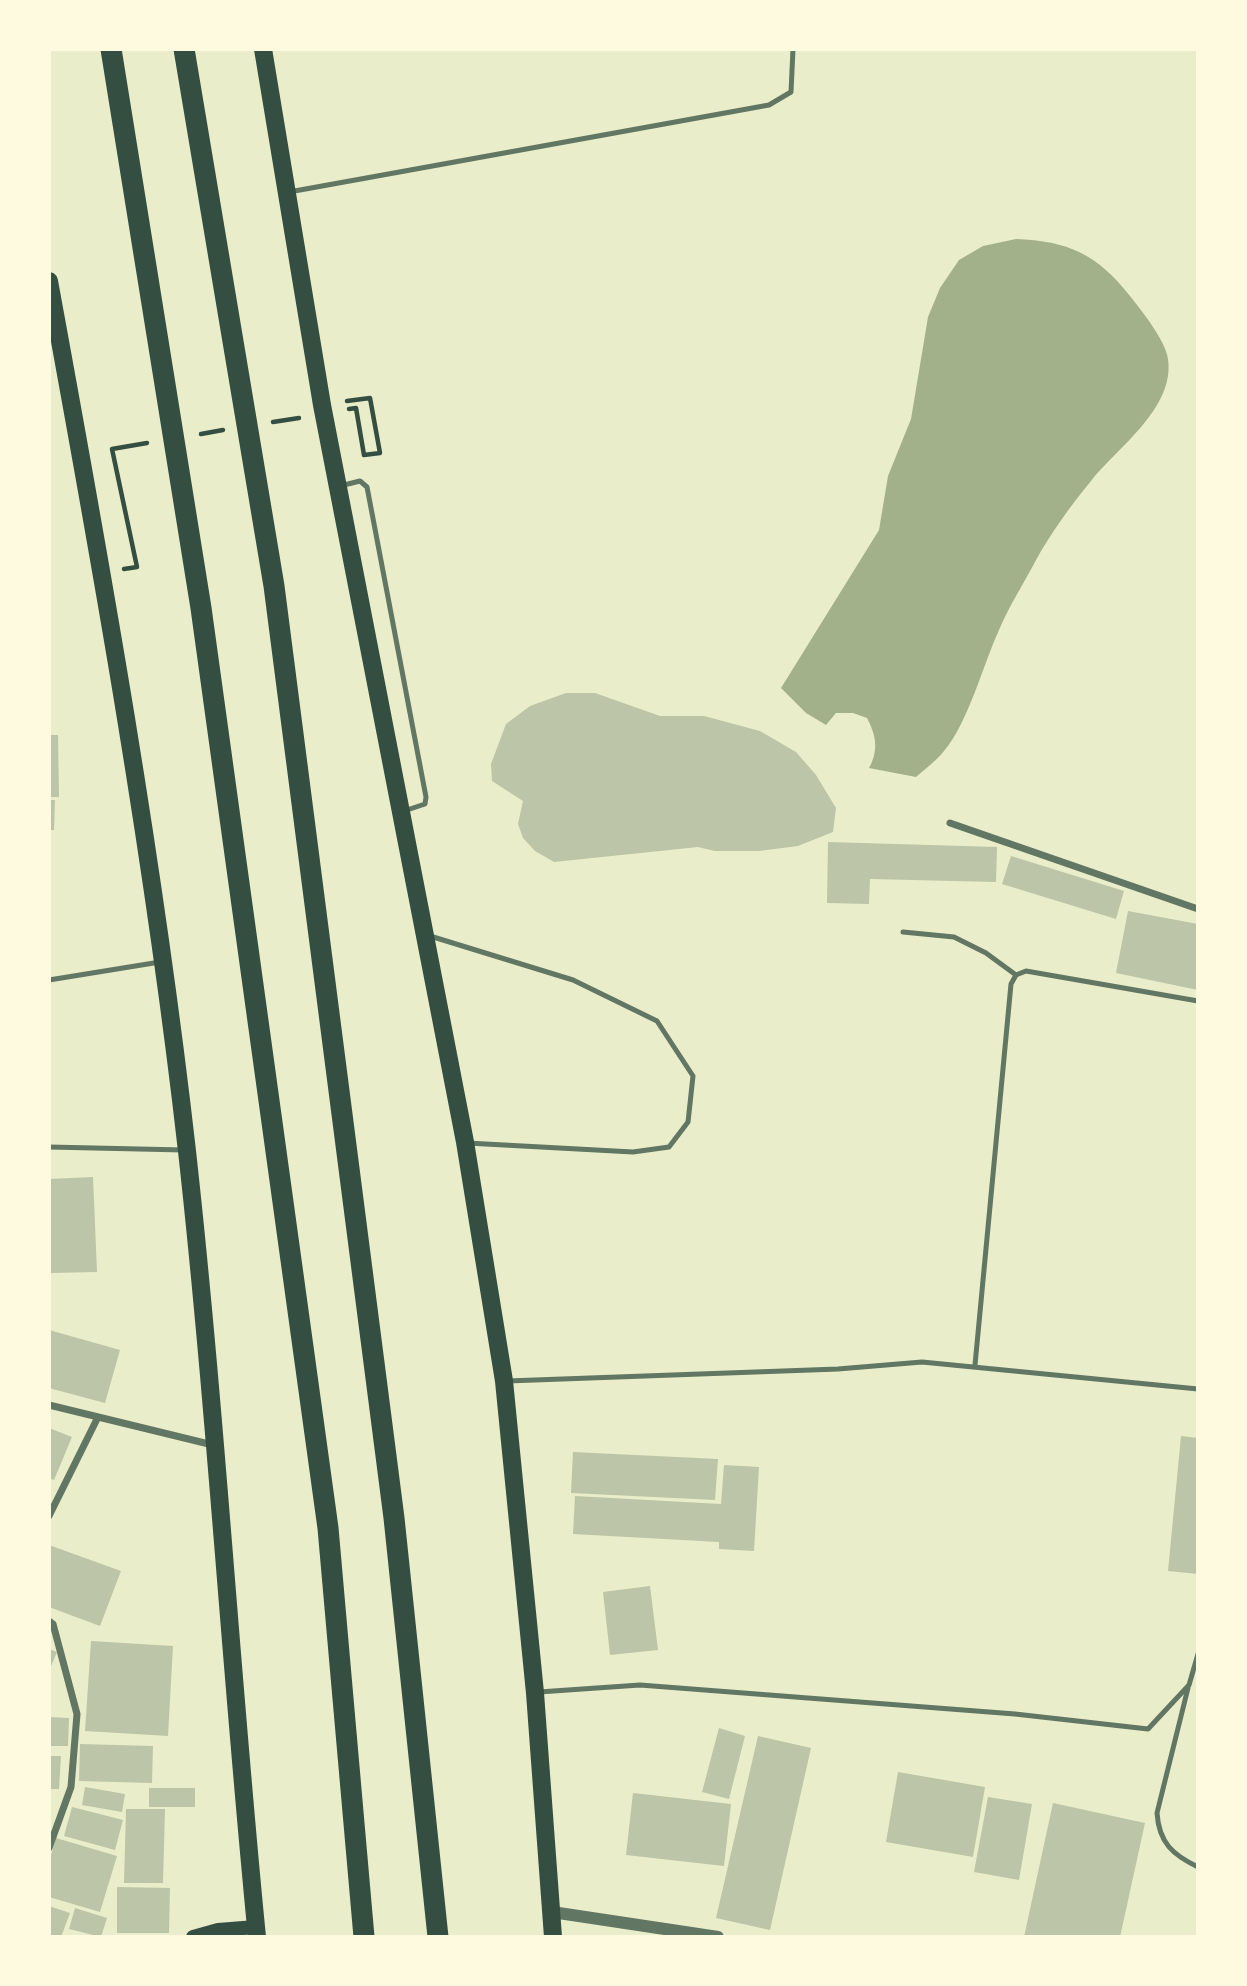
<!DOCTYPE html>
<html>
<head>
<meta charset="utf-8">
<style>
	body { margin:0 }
	#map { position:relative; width:1247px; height:1986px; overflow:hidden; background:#e9edc9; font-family:"Varela Round",sans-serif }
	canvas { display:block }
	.frame { position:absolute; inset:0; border:51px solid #fefae0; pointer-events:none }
</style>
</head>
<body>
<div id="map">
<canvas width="1247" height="1986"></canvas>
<div class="frame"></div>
</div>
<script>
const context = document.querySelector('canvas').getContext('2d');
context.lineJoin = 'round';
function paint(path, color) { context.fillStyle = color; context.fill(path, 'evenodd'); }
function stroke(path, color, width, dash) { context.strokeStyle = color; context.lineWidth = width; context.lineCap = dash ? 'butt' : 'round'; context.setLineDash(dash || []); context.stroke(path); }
paint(new Path2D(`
	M1016 239C1068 241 1097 254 1130 296 1141 310 1166 341 1168 359 1175 408 1118 447 1091 481 1071 505 1051 533 1036 560 1024 583 1009 606 999 630 983 665 968 723 944 751 936 761 925 769 916 777L869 768C879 750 876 735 867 718L853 713H836L826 725 806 713 781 688 879 530 888 476 911 419 928 317 940 288 959 260 983 246Z`), '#a3b18a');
paint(new Path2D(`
	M566 693H595L660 716H704L760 731 796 752 816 775 836 808 833 832 798 846 759 851H715L698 847 554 862 535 851 523 838 518 824 523 801 492 781 491 764 506 724 530 706Z
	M49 735H58L59 797H49Z
	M49 800H55L54 830H49Z
	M828 842 997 847 996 882 870 879 869 904 827 903Z
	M1011 856 1124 891 1116 919 1002 884Z
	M1128 911 1198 924V990L1116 973Z
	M93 1177 97 1272 49 1273V1179Z
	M49 1330 120 1350 105 1403 49 1388Z
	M49 1428 72 1437 54 1480 49 1478Z
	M1181 1436 1198 1438V1574L1168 1571Z
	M573 1452 718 1459 715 1500 571 1493Z
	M724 1465 759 1467 754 1551 719 1549V1542L573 1534 575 1496 721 1504Z
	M49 1545 121 1571 100 1626 49 1607Z
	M650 1586 658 1650 610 1655 603 1592Z
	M91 1641 173 1646 168 1736 85 1731Z
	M49 1649 57 1652 49 1671Z
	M49 1717 69 1718 68 1746H49Z
	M719 1728 745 1736 729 1799 702 1792Z
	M758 1736 811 1748 770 1930 716 1918Z
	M80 1744 153 1746 152 1783 79 1781Z
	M49 1756H61L59 1789H49Z
	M898 1772 985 1787 973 1857 886 1842Z
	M85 1787 125 1794 122 1812 82 1805Z
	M149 1788H195V1807H149Z
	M633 1793 731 1804 724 1866 626 1855Z
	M988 1797 1032 1804 1019 1880 974 1872Z
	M1053 1803 1145 1823 1120 1937H1024Z
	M72 1807 123 1820 115 1850 64 1836Z
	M126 1809H165L163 1883H124Z
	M56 1838 117 1856 100 1912 49 1897V1862Z
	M117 1887 170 1888 169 1933H117Z
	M49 1906 70 1913 61 1937H49Z
	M75 1908 107 1918 101 1937 69 1929Z`), '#bcc5a7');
stroke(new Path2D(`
	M347 401 370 398 380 453 364 455 356 408 349 409
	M273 422 299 418
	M201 434 223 430
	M124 569 137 567 112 449 147 443`), '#344e41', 4.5);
stroke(new Path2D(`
	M289 192 769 105 791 92 793 49
	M340 486 360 481 367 487 426 797 425 804 404 811
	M903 932 954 937 986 953 1016 975
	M430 936 573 980 657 1021 693 1076 688 1122 669 1147 633 1152 467 1143
	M49 980 160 962
	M49 1147 184 1150
	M975 1365 1011 984 1016 975 1026 971 1198 1001
	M507 1381 838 1369 922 1362 1198 1389
	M1188 1688 1157 1813C1159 1843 1173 1855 1198 1867
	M539 1692 640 1685 1015 1714 1148 1729 1189 1685 1198 1654`), '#617663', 5);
stroke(new Path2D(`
	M950 823 1198 909
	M49 1405 213 1445
	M49 1516 98 1417
	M49 1621 53 1624 77 1714 71 1787 49 1848`), '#617663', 7);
stroke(new Path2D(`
	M552 1912 718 1937`), '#617663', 12);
stroke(new Path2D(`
	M193 1937 218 1930 256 1927`), '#344e41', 14);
stroke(new Path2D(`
	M263 49 322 405 465 1142 504 1381 535 1693 553 1937
	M49 281C102 570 154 860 187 1151 216 1413 231 1675 257 1937`), '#344e41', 18);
stroke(new Path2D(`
	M111 49 201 608 328 1528 364 1937
	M184 49 274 586 394 1518 438 1937`), '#344e41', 21);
</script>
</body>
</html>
